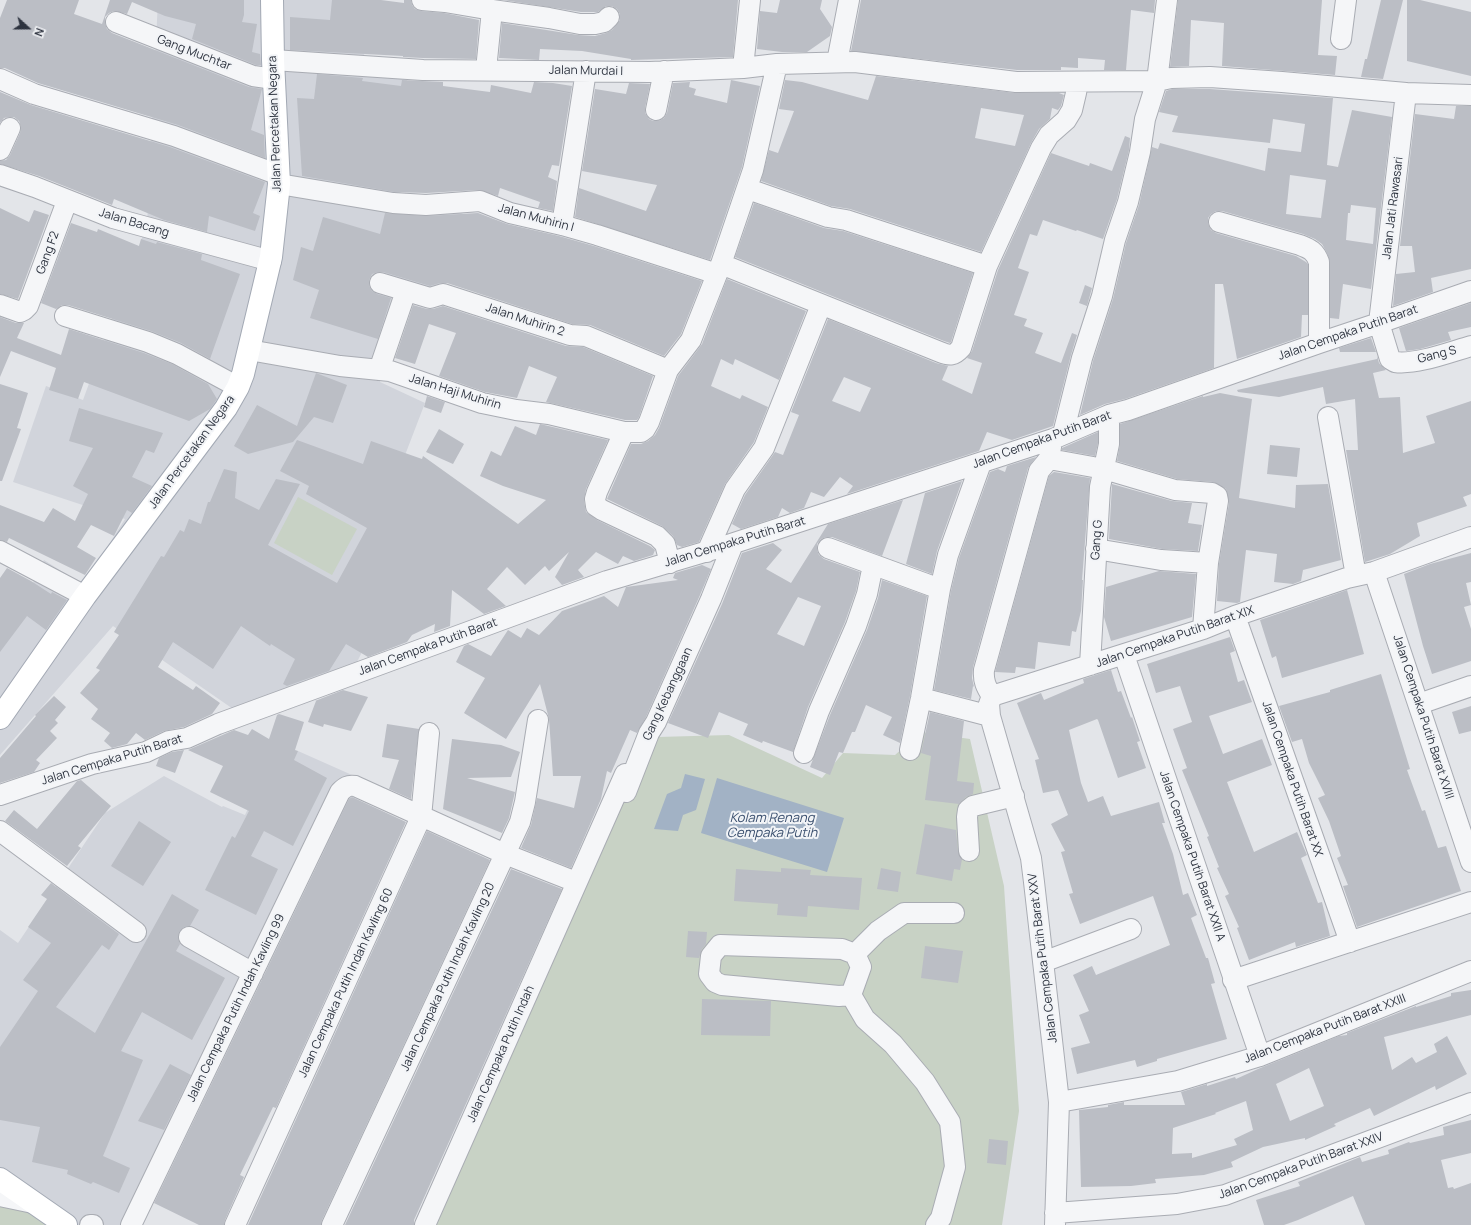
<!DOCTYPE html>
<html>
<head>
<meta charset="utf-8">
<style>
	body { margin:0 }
	#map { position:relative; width:1471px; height:1225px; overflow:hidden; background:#e3e5e9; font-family:Manrope,sans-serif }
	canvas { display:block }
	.north { position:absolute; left:8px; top:8px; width:40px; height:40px; -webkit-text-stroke:3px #f2f4f7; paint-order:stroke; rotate:111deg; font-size:11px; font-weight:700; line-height:16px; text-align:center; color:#2d333f }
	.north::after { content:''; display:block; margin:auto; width:14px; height:18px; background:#2d333f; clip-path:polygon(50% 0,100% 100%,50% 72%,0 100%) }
</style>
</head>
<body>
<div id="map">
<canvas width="1471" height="1225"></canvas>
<div class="north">N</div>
</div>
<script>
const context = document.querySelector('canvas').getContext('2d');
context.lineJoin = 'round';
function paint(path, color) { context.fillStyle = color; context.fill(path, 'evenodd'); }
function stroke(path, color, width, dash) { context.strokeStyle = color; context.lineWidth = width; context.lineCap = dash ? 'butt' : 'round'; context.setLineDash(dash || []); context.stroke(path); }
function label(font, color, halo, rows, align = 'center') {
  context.font = font + ' Manrope,sans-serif'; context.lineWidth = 4; context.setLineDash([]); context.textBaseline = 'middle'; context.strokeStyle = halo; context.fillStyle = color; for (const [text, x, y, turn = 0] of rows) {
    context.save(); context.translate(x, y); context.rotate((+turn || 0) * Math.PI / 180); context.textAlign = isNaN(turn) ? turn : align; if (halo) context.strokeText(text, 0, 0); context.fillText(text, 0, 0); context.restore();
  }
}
paint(new Path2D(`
	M158 0H372L362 69 407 80 390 189 464 214 441 304 414 298 380 382 425 403 397 476 436 504 353 670 236 711 113 626 0 755V632L17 616 44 560 83 585 125 519 13 482 46 386 83 400 147 224Z
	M275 751H298L361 779 131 1225H53L0 1206V930L18 943 105 813 164 776 222 807 223 806 245 815Z`), '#d1d4db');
paint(new Path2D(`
	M298 497 357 529 332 575 274 543Z
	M921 732 970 739 1004 886 1019 1111 1002 1225H429L578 886 658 737 729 735 822 778 843 753 895 755Z
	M0 1203 53 1217 64 1225H0Z`), '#c8d2c5');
paint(new Path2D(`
	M685 774 705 779 696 810 683 815 678 831 654 829 667 794 681 788Z
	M717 778 844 818 827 872 701 833Z`), '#a2b2c5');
paint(new Path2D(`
	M7 0H79L74 14 102 24 110 0H244V15L242 22 257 24 252 52 260 54 261 65H256L192 39 196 24 165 16 132 2 127 14 114 11 109 13 105 17V23L107 29 112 33 249 87 262 89 251 130 264 135 265 158 178 125 38 83 5 68H0V18Z
	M332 0H381L404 3V0H411L412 5 415 9 421 11 444 13 479 20 476 59 423 58 403 57V56L290 50V17L330 20Z
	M503 0H738L733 57 631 60V59L582 51 540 49 539 60 499 58 502 23 578 35 595 36 606 33 612 30 620 20V14L617 9 612 6H606L598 12H581Z
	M780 0H822L820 9 832 27 830 36 807 52H782L757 49 760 11 777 13Z
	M861 0H1155L1154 13 1131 10 1126 70H1104L1105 60 1078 58V68L1061 67V70H1017L851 51Z
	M1178 0H1322L1318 55 1337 56 1335 75 1222 66 1224 23 1191 20 1189 66 1170 67Z
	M1381 0H1403L1383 79 1361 77 1365 59H1367Z
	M1407 0H1420L1471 12V76L1407 61Z
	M317 74 363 78 362 81 401 86 402 80 443 82V86L490 92 491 85 531 93 534 82 553 83 572 86 559 166 552 165 548 177 557 181 553 211 538 208 540 202 500 188 498 196 479 190 426 193 394 192 302 176 297 98 314 99Z
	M876 76 1015 93H1059L1064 95 1061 106 1058 110 1052 108 1050 119 1039 129 1031 143 981 252 850 209 831 206 761 181 769 150 778 153 794 111 779 109 785 80 802 82 868 100ZM981 108 1024 115 1015 146 975 138Z
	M731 80 760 86 742 167 710 260 575 217 579 188 646 211 657 185 582 171 595 89 626 94 629 83 650 84 645 108V113L649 119 653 121H659L664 118 667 113 673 83 690 82 689 87 696 89 694 95 727 103Z
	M1172 89H1210L1333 98 1327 165 1338 167 1352 110 1392 117 1371 289 1343 284 1339 319 1330 318V262L1327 253 1322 244 1315 239 1303 234 1222 211H1216L1211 214 1208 218V224L1211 230 1216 233 1296 256 1306 262 1308 264V315H1302L1301 337 1237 359 1223 284H1215L1214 368 1125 399 1105 404 1080 415 1093 361 1113 299 1126 243 1139 205 1152 147 1158 149 1160 143 1265 171 1268 148 1301 152 1305 124 1273 119 1270 143 1172 132 1178 116 1159 112 1166 91ZM1290 175 1326 180 1321 218 1286 214ZM1351 205 1376 208 1373 244 1346 240 1348 213H1350Z
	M0 92 31 105 170 147 265 182 253 213 260 216 255 231 209 216 207 232 164 220 114 199 112 205 39 176 0 164V161L6 160 10 155 20 133 21 127 19 121 14 117H9L4 118 0 123Z
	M1456 106H1471V269L1431 278 1433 292 1393 306 1396 274 1415 272 1412 246H1400L1415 114 1454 119Z
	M1125 136 1130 138 1129 150 1117 199 1103 239 1077 230 1076 231 1043 220 1037 236 1030 234 1018 268 1029 272 1014 315 1027 319 1024 326 1043 333 1035 353 1061 363 1072 333 1077 335 1071 355 1053 426 1012 440 987 432 979 451 847 494 853 486 840 477 824 497 811 492 804 508 790 513 782 508 778 517 741 529 732 524 745 495 775 452 783 455 799 415 791 412 828 319 936 363 948 366 942 380 972 394 982 363 967 358 972 351 998 270 1051 153 1089 166 1090 163 1112 171ZM844 377 871 388 860 412 832 401Z
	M754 203 824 228 843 231 973 273 951 342 950 343 944 341 735 257Z
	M0 208 29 222 34 210 49 215 18 299 0 294Z
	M385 213 427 216 478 213 507 224 559 236 594 246 702 281 681 334 664 356 590 325 572 324 447 283H440L430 286 383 272H378L372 274 369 280V286L372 291 377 294 391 298 378 339 310 318 319 290 293 280 301 247 313 251 323 217 380 234Z
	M71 223 97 232 98 229 139 246 141 239 156 244 157 242 202 254 201 260 240 274 210 359 181 343 151 331 68 305H62L56 309 41 303Z
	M727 279 806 311 779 380 735 359 733 365 721 359 711 386 740 399 742 395 768 407 754 442 725 484 699 542 682 547 677 545 673 536 662 526 607 499 631 444H641L648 441 655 435 659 428 678 376 702 344Z
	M1085 285 1092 288 1087 306 1079 303Z
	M1471 303V327L1448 332 1451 340 1420 349 1406 351 1399 328Z
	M413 305 427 309H433L443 306 566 346 583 347 653 376 639 417 637 420H625L546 402 557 377 529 366 517 398 485 392 439 376 456 333 429 324 415 364 395 358Z
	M0 317 16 323H24L17 338 61 355 69 329 144 353 172 364 208 384 217 399 210 409 189 421 84 382 78 399 49 390 56 368 11 351 0 377Z
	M1371 338 1376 352H1340L1339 348Z
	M1377 356 1379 363 1386 370 1373 373 1379 398 1400 397 1403 453 1435 443 1426 416 1471 401V494L1463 497 1467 506 1417 523 1420 536 1390 554 1365 562 1346 450H1358L1355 399 1326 404 1323 387 1279 397 1238 392 1237 390 1377 359Z
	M316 373 347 385 333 423 314 417 293 442 248 454 234 446 257 405 297 426Z
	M0 384 28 393 17 428 21 429 2 481H0Z
	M1220 393 1252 399 1239 498 1295 508 1296 485 1328 484 1341 560 1303 570 1301 581 1293 584 1274 582 1277 554 1246 550 1240 602 1237 603 1217 601 1219 564 1229 503 1226 489 1213 482 1177 479 1117 461 1120 444V424L1203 396V397Z
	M427 396 445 402 441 413 424 407Z
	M79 408 163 433 154 453 146 450 132 477 152 486 132 513 127 510 114 536 91 525 77 547 96 558 85 575 9 538 7 542 0 540V505L44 522 53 508 75 521 88 494 73 486 93 448 69 441Z
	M540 424 608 440 586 489 584 500 586 512 597 520 650 546 655 550 653 555 634 561 623 556 618 564 596 552 578 570 584 577 562 585 555 577 569 552 549 571 545 566 525 585 507 567 487 589 506 606 484 614 452 590 450 626 434 632 435 624 412 635 407 642 368 657 346 644 329 671 287 686 283 684 295 659 271 644 270 646 241 626 213 669 173 642 158 667 193 690 196 686 220 703 212 714 184 727 164 731 145 740 136 733 127 744 112 748 104 741 110 733 91 719 98 709 80 693 100 670 96 668 119 635 114 632 161 556 164 557 180 530 184 532 189 519 201 524 208 502H210L224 469 237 472 235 498 259 510 276 479 300 484 268 545 337 583 367 528 306 494 309 486 280 471 297 440 363 464 371 441 422 459 423 456 518 524 546 500 503 486 480 476 491 451 501 456 515 426 536 435Z
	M439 429 464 444 453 464 426 452Z
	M1098 432V443L1095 456 1062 450V448Z
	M1270 445 1300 448 1297 477 1267 474Z
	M1036 457 1028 468 973 667 972 678 974 687 973 686 971 699 934 690 951 591 959 558 990 472 998 469 1005 472 1007 466Z
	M1054 472 1090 478 1082 580H1083L1081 611 1076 632 1072 631 1070 646 1038 642 1035 669 1016 667 1015 673 995 672 1049 476Z
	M962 481 937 551 932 574 906 564 925 493Z
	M1112 484 1172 501 1192 503 1188 523 1202 525 1198 551 1162 549 1109 539Z
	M903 500 882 556 832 537H826L821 539 817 544V550L819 555 824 559 860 572 856 591 845 622 808 707 793 752 763 741 762 743 743 735 748 724 719 712 708 738 668 723 722 604 742 553 773 543 782 550 766 569 791 583 828 524ZM798 597 821 606 804 646 777 634Z
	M1471 553V582L1466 583 1471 605 1464 607 1471 629V661L1432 674 1423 646 1404 574 1430 564Z
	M702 565 711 569 700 595 646 717 637 733 630 730 611 773 607 771 601 799 571 868 521 848 531 825 537 798 574 808 581 776H553L549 719 540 684 506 739 464 713 485 678 456 662 464 646 468 644 491 656 508 630 521 638 527 628 539 635 562 611 604 596 618 607 626 587 678 580 673 578 675 573Z
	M7 568 31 581 51 594 52 592 67 600 46 630 27 616 0 652V578Z
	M1159 571 1196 574 1192 617 1111 641 1104 617 1106 587Z
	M882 580 927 596 910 696 900 743 883 735 892 717 866 705 855 732H852L843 753 839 752 830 775 810 767 830 715 867 630 878 598Z
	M1347 590 1364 654 1282 678 1276 656 1272 658 1260 620Z
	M1230 637 1235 651 1230 653 1238 682 1244 680 1252 702 1209 716 1223 754 1262 739 1272 765 1227 782 1254 852 1297 832 1307 855 1301 858 1318 903 1322 902 1330 936 1296 947 1295 942 1249 960 1237 928 1239 927 1225 896 1229 894 1217 868 1219 867 1207 837 1209 836 1182 770 1187 768 1173 729 1192 722 1180 686 1156 693 1147 664Z
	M1111 670 1118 692 1121 691 1131 718 1132 717 1140 741 1137 742 1146 768 1118 778 1098 720 1097 719 1069 730 1081 783 1088 802 1103 796 1111 816 1159 802 1165 823H1162L1173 854 1183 895 1188 893 1197 915 1191 918 1206 958H1208L1215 983 1211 984 1227 1039 1157 1059V1061L1137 1067 1135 1060 1077 1074 1071 1048 1090 1043 1079 1015 1089 1011 1073 975 1092 966 1096 975 1170 945 1153 896 1080 924 1069 894 1073 893 1061 852 1065 851 1051 824 1068 815 1058 790 1043 793 1035 760 1039 759 1017 703 1041 693 1044 700 1084 683 1083 679Z
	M1381 674 1410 769 1407 770 1422 811 1425 810 1438 848 1446 846 1461 891 1357 927 1343 886 1348 885 1337 858 1341 856 1329 821 1318 798 1325 795 1309 763 1302 739 1292 742 1279 706 1330 692V690Z
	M343 690 368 697 351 731 324 724 323 727 308 722 316 701H315Z
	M54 696 66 707 55 720 58 723 50 731 57 738 36 760 40 763 34 772 0 783V758L36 716 35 715Z
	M1471 706V731L1459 734 1452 712Z
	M930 712 964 721 957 781 974 783 973 794 966 797 959 804 925 800 931 756 921 753Z
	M279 714 304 722 295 750 298 751 294 760 327 778 293 846 264 831 251 856 278 869 256 915 205 890 232 836 235 838 249 811 210 792 223 766 188 750 234 730 248 735 252 729 269 739 277 715Z
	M387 724 419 729 411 799 389 789 399 760 382 757Z
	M452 739 501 745 520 752 511 777 467 778 515 792 509 818 502 833 443 809Z
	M184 750 175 773 156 766 159 758 172 752Z
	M81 780 111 806 78 846 81 848 67 866 5 821 14 810 37 829 77 781Z
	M352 797 406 822 276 1108 273 1107 240 1175 244 1177 225 1220 224 1225H199L154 1203 349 799Z
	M139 821 171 842 143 886 111 866Z
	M925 824 956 830 958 852 962 859 960 870 954 869 952 881 916 874Z
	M427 831 490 860 322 1220 321 1225H248Z
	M781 868 811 870 810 875 862 878 859 910 808 906 807 917 777 915 778 904 734 901 736 869 781 872Z
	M881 868 901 872 898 892 877 889Z
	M511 869 562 889 414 1220V1225H345Z
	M51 883 119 934 109 950 102 945 56 1007 95 1033 172 894 199 910 190 926 184 927 179 932 178 938 180 944 176 951 225 978 192 1040 142 1012 121 1051 143 1060 103 1156 130 1168 119 1193 93 1182 91 1184 67 1174 68 1170 32 1162 40 1127 0 1120V1047L38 991 23 980 51 943 28 927 47 899 41 895Z
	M688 931 707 932 706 944 702 949 699 958 686 957Z
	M925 946 963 951 958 983 921 978Z
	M1471 990V1015L1384 1037 1392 1070 1412 1057 1416 1063 1437 1052 1434 1044 1447 1036 1467 1074 1436 1090 1435 1086 1374 1116 1370 1108 1334 1124 1336 1126 1305 1140V1138L1263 1147 1231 1162 1233 1167 1204 1175 1155 1179 1156 1183 1131 1186 1081 1187 1079 1110 1108 1107V1105L1124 1102V1105H1185L1181 1092 1207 1084V1086L1235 1077 1236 1079 1258 1069 1339 1036 1347 1035V1033L1416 1006V1007L1451 996V993ZM1309 1068 1324 1106 1290 1121 1276 1084ZM1246 1101 1253 1130 1234 1139 1237 1145 1192 1158V1153L1172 1154 1173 1128 1216 1114 1215 1113Z
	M702 999 771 1001 770 1036 701 1035Z
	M170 1064 191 1075 164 1130 138 1121Z
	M1471 1120V1153L1441 1160 1448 1188 1453 1187 1454 1189 1471 1183V1225H1365L1353 1196 1298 1220 1284 1225H1264L1256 1200 1300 1186 1298 1182 1360 1157 1362 1162 1389 1154 1388 1150 1409 1142 1410 1143 1444 1135 1443 1127Z
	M989 1139 1008 1141 1006 1165 987 1163Z`), '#bbbec5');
const minor = new Path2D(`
	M422 0 445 2
	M445 0V2L492 10 486 70
	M492 10 549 18 580 24H595L604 22 609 17
	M116 22 253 76 274 79
	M1341 39 1346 0
	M273 60 423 70 650 72 743 68 777 64 855 62 1016 82 1157 81 1167 0
	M837 62 849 0
	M743 68 750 0
	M0 79 34 94 174 136 279 175
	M1406 93 1379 323 1390 359 1395 362C1416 365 1450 352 1471 346
	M656 110 664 71
	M0 150 10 128
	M0 175 35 187 113 218 271 261
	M279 184 393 203 426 205 480 201 510 213 562 225 597 235 717 274
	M748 189 828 217 846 220 987 266
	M1219 222 1300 245C1310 249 1315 251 1319 262V343
	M562 225 586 71
	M721 264 940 352C950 356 954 356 961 348L987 266 1041 148 1049 135 1066 120 1072 110 1076 93 1078 82
	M380 283 430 298 443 294 570 335 586 336 668 370
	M0 305 20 312 24 310 28 306 67 201
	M65 316 148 342 177 354 238 387
	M249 350 340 366 390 371 482 403 516 410 549 414 624 432H641L645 429 649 422 668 370 691 340 721 264 753 170 777 64
	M379 370 406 291
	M1328 417 1356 576
	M624 432 597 492 595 499 596 506 602 510 657 536 665 544 670 563
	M1063 434 1082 358 1102 296 1115 240 1128 202 1140 152 1145 119 1157 81 1171 78 1210 77 1282 82 1406 93 1471 95
	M1049 459 1104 469 1175 490 1212 493 1217 496 1218 501 1208 563 1203 629
	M828 548 940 589
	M1096 549 1161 560 1208 563
	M0 551 85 596
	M707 552 735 489 764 448 821 305
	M1374 572 1471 862
	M1235 616 1350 942
	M1124 655 1260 1056
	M1090 665 1100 487 1109 444V415
	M992 696 989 704 990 716 1031 858 1034 882 1059 1102 1055 1225
	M992 696 1203 629 1235 616 1347 578 1374 572 1471 537
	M992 696C986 687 983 681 984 670L1039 471 1049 459 1051 447
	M921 698 990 716
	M1419 704 1471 686
	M910 750 921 698 940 589 948 555 981 463
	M804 753 819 711 856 626 867 594 873 565
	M626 792 649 733 656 722 711 599 733 544
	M0 795 92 764 146 752 169 741 187 738 218 724 607 581 728 545 1053 439 1109 415 1128 410 1319 343 1379 323 1471 291
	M0 831 136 932
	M969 851 967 817 968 810 973 806 1014 796
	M189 937 253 973
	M720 945 842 949 855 954 861 967 851 995 839 996 722 985 715 982 709 974 711 956Z
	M855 954 878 931 904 913H954
	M1043 960 1051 959 1131 929
	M1233 980 1471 902
	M851 995 865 1019 893 1044 925 1082 950 1122 955 1167 941 1218 936 1225
	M1059 1102 1178 1081 1260 1056 1471 971
	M0 1196 33 1203
	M1055 1213 1177 1204 1225 1195 1471 1103
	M90 1225H93
	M131 1225 340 792C345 787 348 785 355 786L505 854 576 882
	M235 1225 421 817 429 733
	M332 1225 520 822 525 802 538 720
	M425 1225 625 774`);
const major = new Path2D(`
	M0 718 85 596 226 408 238 387 243 374 271 257 279 184 273 60 272 0
	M0 1179 66 1225`);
stroke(minor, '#a9acb3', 22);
stroke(major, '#a3a9b4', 24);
stroke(minor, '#f5f6f8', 20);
stroke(major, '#fff', 22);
label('12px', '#2d333f', '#f2f4f7', [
	["Gang Muchtar",194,53,21],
	["Jalan Murdai I",586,71,1],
	["Jalan Percetakan Negara",275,124,-92],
	["Jalan Jati Rawasari",1393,208,-83],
	["Jalan Muhirin I",536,218,15],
	["Jalan Bacang",134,223,17],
	["Gang F2",48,253,-70],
	["Jalan Muhirin 2",525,320,18],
	["Jalan Cempaka Putih Barat",1348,333,-19],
	["Gang S",1437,355,-14],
	["Jalan Haji Muhirin",455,392,17],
	["Jalan Cempaka Putih Barat",1042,440,-20],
	["Jalan Percetakan Negara",192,452,-54],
	["Gang G",1097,540,-86],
	["Jalan Cempaka Putih Barat",735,542,-17],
	["Jalan Cempaka Putih Barat XIX",1175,637,-19],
	["Jalan Cempaka Putih Barat",428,647,-20],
	["Gang Kebanggaan",668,694,-65],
	["Jalan Cempaka Putih Barat XVIII",1423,717,72],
	["Jalan Cempaka Putih Barat",112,760,-17],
	["Jalan Cempaka Putih Barat XX",1292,779,71],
	["Jalan Cempaka Putih Barat XXII A",1192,856,71],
	["Jalan Cempaka Putih Barat XXV",1043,958,-97],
	["Jalan Cempaka Putih Indah Kavling 20",448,977,-65],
	["Jalan Cempaka Putih Indah Kavling 60",346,983,-65],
	["Jalan Cempaka Putih Indah Kavling 99",236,1008,-64],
	["Jalan Cempaka Putih Barat XXIII",1325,1029,-21],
	["Jalan Cempaka Putih Indah",501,1054,-66],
	["Jalan Cempaka Putih Barat XXIV",1301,1166,-20]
]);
label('italic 13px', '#3b506f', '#f2f4f7', [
	["Kolam Renang",772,818],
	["Cempaka Putih",772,833]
]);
</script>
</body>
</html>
